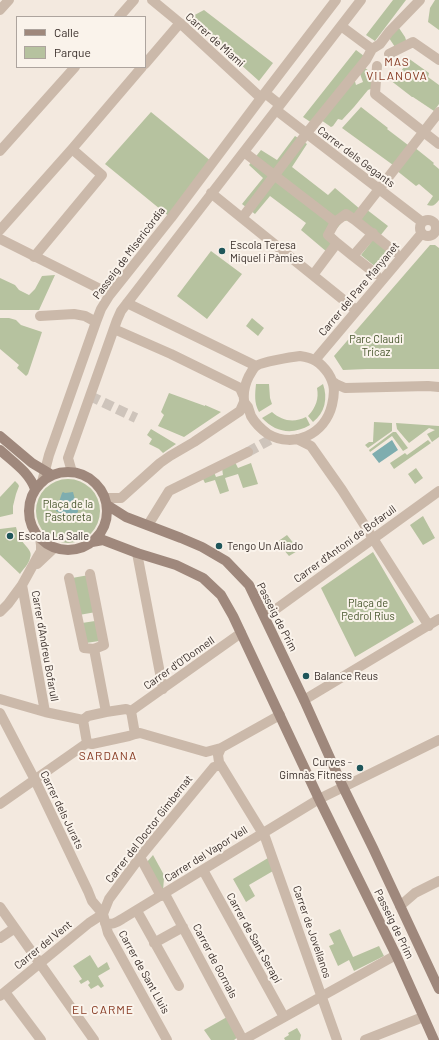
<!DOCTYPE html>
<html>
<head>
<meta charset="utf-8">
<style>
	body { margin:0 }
	#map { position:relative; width:439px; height:1040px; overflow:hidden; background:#f3e9df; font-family:Barlow,sans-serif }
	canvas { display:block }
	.legend { position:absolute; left:16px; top:16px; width:130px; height:52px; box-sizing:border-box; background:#faf3eb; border:1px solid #ada49e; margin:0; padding:5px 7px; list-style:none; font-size:12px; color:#392e2a }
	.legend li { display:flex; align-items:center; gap:8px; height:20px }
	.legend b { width:20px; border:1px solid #ada49e }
</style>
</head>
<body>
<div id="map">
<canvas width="439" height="1040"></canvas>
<ul class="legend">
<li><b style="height:5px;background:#9f887c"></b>Calle</li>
<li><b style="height:11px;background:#b6c29f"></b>Parque</li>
</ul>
</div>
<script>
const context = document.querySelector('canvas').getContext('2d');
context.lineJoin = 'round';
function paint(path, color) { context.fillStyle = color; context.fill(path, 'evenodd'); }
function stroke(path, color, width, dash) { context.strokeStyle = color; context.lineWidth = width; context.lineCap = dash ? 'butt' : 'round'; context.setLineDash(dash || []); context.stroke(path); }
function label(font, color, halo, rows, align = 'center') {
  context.font = font + ' Barlow,sans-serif'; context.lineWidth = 4; context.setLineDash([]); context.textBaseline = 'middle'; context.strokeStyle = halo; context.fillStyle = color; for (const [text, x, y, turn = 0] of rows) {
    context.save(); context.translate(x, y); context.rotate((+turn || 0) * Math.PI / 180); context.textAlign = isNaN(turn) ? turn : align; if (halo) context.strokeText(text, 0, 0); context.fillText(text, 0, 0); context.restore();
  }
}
paint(new Path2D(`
	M393 0H406L375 41 366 35Z
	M435 0H439V30L428 22 430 8Z
	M204 10 273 63 259 81 189 18Z
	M399 28 405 37 407 43 395 47 389 38Z
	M356 50 364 56 312 123 303 117Z
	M408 58 429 73 428 77 439 85V104L434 111 413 97H412L390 80C399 76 405 67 408 58Z
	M365 68 372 73 373 88 368 90 354 107 342 120 338 119 333 126 331 127 321 120 354 78 356 85 363 82 360 74Z
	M361 107 388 128 387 129 408 145 393 165 342 128Z
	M151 112 212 162 171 218 105 164Z
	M295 136 307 144 292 167 328 195 335 188 360 209 346 221 344 220 333 233 339 239 327 252 301 230 306 223 270 196 255 214 242 204 263 178 249 165 261 150 277 160Z
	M414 147 434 163 433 164 439 169V200C435 205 433 207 427 205L433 196 419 184 416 186 396 170Z
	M366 209 388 226 380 236 359 220Z
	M375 237 391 250 377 268 361 255Z
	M430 245H435L439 248V369H367L343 370 334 356Z
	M211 251 242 274 207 319 177 296Z
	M55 275 39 310H0V278L15 285 19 290 29 295 35 289 42 276Z
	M0 318H9L16 320 21 325 42 332 28 374 26 376 17 368 19 365 0 349Z
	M252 318 264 328 258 336 246 326Z
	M256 384H269L270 398 272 404 259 412C254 403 255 394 256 384Z
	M323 384C328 398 325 413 313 422L308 416C316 407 319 399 317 388Z
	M169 393 205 406V405L221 412 184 437 158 426 164 415 161 412Z
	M272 412C282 421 294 423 306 417L310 425C293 435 276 433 262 418Z
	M374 422 392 423V431L368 448 365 445 369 442H373Z
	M396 423 439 426V437L432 442 427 434 435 430 429 428 409 443 397 429Z
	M151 429 176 444 163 453 159 449 149 444 152 439 147 435Z
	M393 432H396L408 448 403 451 392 436 370 452 369 450Z
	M428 440 431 443 394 469 390 463 405 453 407 455Z
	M235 462 238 468 251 463 258 484 243 488 238 474 225 478 229 491 220 494 215 480 205 483 202 477 214 472 216 477 223 475 222 468Z
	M416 468 423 478 415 484 408 474Z
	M36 511a32 32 0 1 1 64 0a32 32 0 1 1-64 0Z
	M15 481 18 484 19 486 16 494 13 506V514L0 517V497Z
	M423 516 435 538 423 545 410 525Z
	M16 527C17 532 19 537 22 541 26 547 33 551 30 558 29 564 23 569 20 574L0 555V529Z
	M287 535 299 550 289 556 277 542Z
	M373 552 414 622 355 657 321 588Z
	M89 575 96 612 79 615 72 578Z
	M95 621 99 641 86 643 82 623Z
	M153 855 164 875 163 876 164 878 163 891 147 862Z
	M268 858 273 871 249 885 255 896 246 902 233 879Z
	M340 929 353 957 379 946 384 956 354 971 349 960 338 966 329 946 334 944 329 934Z
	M90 955 98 968 107 962 110 969 98 976 104 986 101 988 98 985 91 989 88 985 90 983 88 980 81 984 79 981 82 979 73 966Z
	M227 1017 238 1037 234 1040H211L204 1030Z
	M297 1028 301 1035 300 1040H285L284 1038 289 1035 288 1033Z`), '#b6c29f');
paint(new Path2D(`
	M392 440 398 450 379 463 372 454Z
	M63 492 65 493 73 492 78 511V512L70 518 56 511 62 493Z`), '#7eadaf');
stroke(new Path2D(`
	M90 396 136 418
	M248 452 275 437`), '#cec4bb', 10, [10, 5]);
stroke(new Path2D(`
	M152 0 180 23 261 98
	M0 10 9 0
	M119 17 134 0
	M341 26 372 49
	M389 54 413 42 439 60
	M145 64 180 23
	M377 66 375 94 439 144
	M265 93 280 105
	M276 110 422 222
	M0 151 75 67
	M244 152 335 222
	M211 193 356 310
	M242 218 306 134 366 60 372 49 380 44 389 32 420 0
	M420 228a8 8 0 1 1 16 0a8 8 0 1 1-16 0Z
	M0 230 72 149 142 67
	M0 239 106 292 109 296
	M337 243 328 235 335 222 346 214 355 220
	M395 252 355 220 439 112
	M353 256 376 274
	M34 257 102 175 72 149
	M313 275 337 243 353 256 373 233
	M127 303 256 366
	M40 316 74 314 85 316 96 322
	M114 329 171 354 228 382 240 388 243 395
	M300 356C314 358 320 362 328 373 335 384 335 392 332 405 325 434 294 449 268 434 261 429 255 423 251 416 250 413 249 410 248 407 246 404 244 403 244 400 243 391 245 384 249 376 251 373 253 368 256 366 261 362 292 357 300 356Z
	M315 360 422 233
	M333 382 336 384 345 388 428 386 439 387
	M297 439 311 446 342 490 429 626
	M72 472 68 458 117 320 121 311 361 0
	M42 482 49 455 96 322 101 309 109 296 171 218 261 98 336 0
	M105 498H121L160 463 170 456 194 442 240 411 244 402
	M148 525 169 491 248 452
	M137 553 163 689
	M37 564 54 548
	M90 574 104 645 94 649 106 712
	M69 578 84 648 94 649
	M22 585 45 712
	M0 612 8 604 22 585 38 556 41 551V545L40 538
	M265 617 439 491
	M0 699 45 712 83 720
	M304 700 439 619
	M131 711 241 633
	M131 711 135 734
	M0 713 35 780 88 891 92 901 103 914 108 933 167 1040
	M83 720 88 716 106 712 126 709 131 711
	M83 720 87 743
	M87 743 92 744 129 736 135 734 140 733 206 752 221 748 280 715
	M221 748 218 755 219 762 260 829 264 833 265 837 337 1040
	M0 804 87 743
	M140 857 161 896
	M203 870 284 1017
	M165 894 243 1040
	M400 906 415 893 439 881
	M0 907 94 1040
	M137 911 179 986
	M103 914 109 899 140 857 214 767 221 765
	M105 923C112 925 116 923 122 919L319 799 439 740
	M0 938 15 928
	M154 943 183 927
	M5 992 41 1040
	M0 996 89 923 103 914
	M243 1040 396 955
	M365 1040 423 1017`), '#cbb9aa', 10);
stroke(new Path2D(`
	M0 436 32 463 52 475
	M0 450C13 462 29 472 35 489
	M29 511a39 39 0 1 1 78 0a39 39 0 1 1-78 0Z
	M107 505 126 517 181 538 202 547 226 561 249 585 304 700 343 787 373 848 439 989
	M92 542 103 540 137 553 176 565 203 578 221 595 233 616 319 799 396 955 434 1040`), '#9f887c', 10);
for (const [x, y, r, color] of [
	[222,251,4,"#1f565a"],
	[10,536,4,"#1f565a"],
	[219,546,4,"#1f565a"],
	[306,676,4,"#1f565a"],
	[360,768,4,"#1f565a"]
]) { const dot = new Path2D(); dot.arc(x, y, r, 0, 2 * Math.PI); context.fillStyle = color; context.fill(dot); stroke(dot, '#faf3eb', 1.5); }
label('11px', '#392e2a', '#faf3eb', [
	["Carrer de Miami",215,40,42],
	["Carrer dels Gegants",356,157,37],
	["Passeig de Misericòrdia",129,253,-53],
	["Carrer del Pare Manyanet",359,289,-50],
	["Carrer d'Antoni de Bofarull",345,544,-36],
	["Passeig de Prim",277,617,63],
	["Carrer d'Andreu Bofarull",45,646,80],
	["Carrer d'O'Donnell",179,663,-35],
	["Carrer dels Jurats",62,810,64],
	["Carrer del Doctor Gimbernat",149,829,-52],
	["Carrer del Vapor Vell",206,854,-32],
	["Passeig de Prim",394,924,64],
	["Carrer de Jovellanos",312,932,71],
	["Carrer de Sant Serapi",254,938,61],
	["Carrer del Vent",43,945,-39],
	["Carrer de Gornals",215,961,62],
	["Carrer de Sant Lluis",144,972,61]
]);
label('11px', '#392e2a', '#faf3eb', [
	["Escola Teresa",230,245],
	["Miquel i Pàmies",230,258],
	["Escola La Salle",18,536],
	["Tengo Un Aliado",227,546],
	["Balance Reus",314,676],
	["Curves -",352,762,"right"],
	["Gimnàs Fitness",352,775,"right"]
], 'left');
label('11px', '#48572e', '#faf3eb', [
	["Parc Claudi",376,339],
	["Tricaz",376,352],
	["Plaça de la",68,504],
	["Pastoreta",68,517],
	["Plaça de",368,603],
	["Pedrol Rius",368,616]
]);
context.letterSpacing = '1px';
label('12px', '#873b24', '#faf3eb', [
	["MAS",397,62],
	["VILANOVA",397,76],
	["SARDANA",108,756],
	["EL CARME",103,1010]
]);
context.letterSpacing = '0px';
</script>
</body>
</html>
